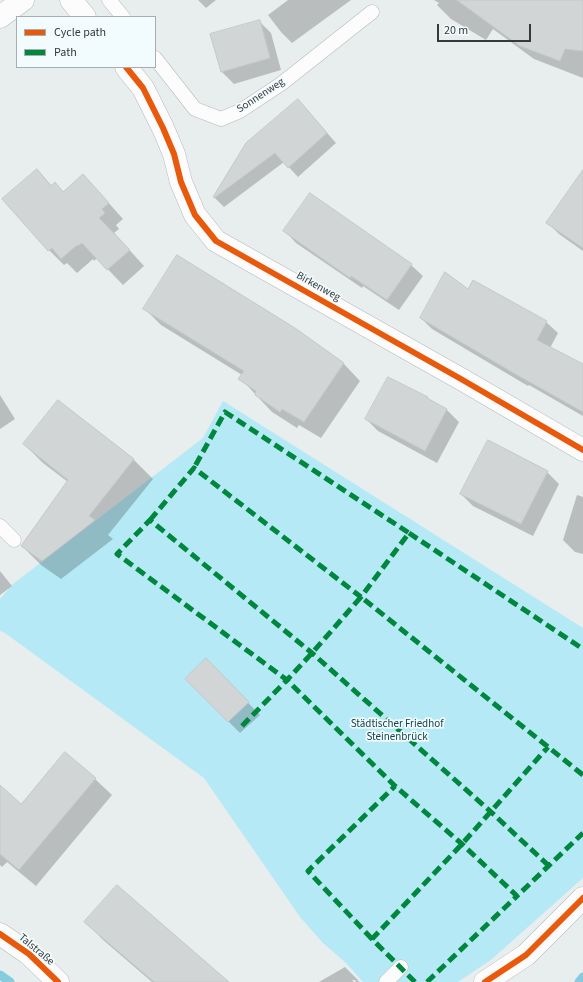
<!DOCTYPE html>
<html>
<head>
<meta charset="utf-8">
<style>
	body { margin:0 }
	#map { position:relative; width:583px; height:982px; overflow:hidden; background:#e8eded; font-family:"Source Sans 3",sans-serif }
	canvas { display:block }
	.legend { position:absolute; left:16px; top:16px; width:140px; height:52px; box-sizing:border-box; background:#f2fbfe; border:1px solid #a7adb0; margin:0; padding:5px 7px; list-style:none; font-size:12px; color:#36393a }
	.legend li { display:flex; align-items:center; gap:8px; height:20px }
	.legend b { width:20px; border:1px solid #a7adb0 }
	.scale { position:absolute; left:437px; top:24px; width:94px; height:18px; box-sizing:border-box; border:2px solid #36393a; border-top:0; padding-left:5px; font-size:12px; line-height:14px; white-space:nowrap; color:#36393a; -webkit-text-stroke:3px #f2fbfe; paint-order:stroke }
</style>
</head>
<body>
<div id="map">
<canvas width="583" height="982"></canvas>
<ul class="legend">
<li><b style="height:5px;background:#e8590c"></b>Cycle path</li>
<li><b style="height:5px;background:#00873e"></b>Path</li>
</ul>
<div class="scale">20 m</div>
</div>
<script>
const context = document.querySelector('canvas').getContext('2d');
context.lineJoin = 'round';
function paint(path, color) { context.fillStyle = color; context.fill(path, 'evenodd'); }
function stroke(path, color, width, dash) { context.strokeStyle = color; context.lineWidth = width; context.lineCap = dash ? 'butt' : 'round'; context.setLineDash(dash || []); context.stroke(path); }
function label(font, color, halo, rows, align = 'center') {
  context.font = font + ' "Source Sans 3",sans-serif'; context.lineWidth = 3.5; context.setLineDash([]); context.textBaseline = 'middle'; context.strokeStyle = halo; context.fillStyle = color; for (const [text, x, y, turn = 0] of rows) {
    context.save(); context.translate(x, y); context.rotate((+turn || 0) * Math.PI / 180); context.textAlign = isNaN(turn) ? turn : align; if (halo) context.strokeText(text, 0, 0); context.fillText(text, 0, 0); context.restore();
  }
}
paint(new Path2D(`
	M223 401 583 628V878L492 959 458 982H363L346 963 323 943 300 917 204 778 5 633 0 631V599L13 584 203 438Z`), '#b5e9f6');
paint(new Path2D(`
	M198 0H216L206 8Z
	M288 0H351L292 43 281 32 268 15Z
	M434 0H573L583 4V78L534 59 493 29 486 40 451 19 437 5 439 3Z
	M259 21 271 33 281 70 234 84 222 72Z
	M298 100 307 110 336 143 298 177 284 162 224 207 214 197Z
	M37 170 52 186 55 184 64 192 83 176 98 191 123 219 116 225 119 229 114 233 144 266 123 285 97 258 94 261 93 259 77 273 67 263 64 265 49 250Z
	M583 185V251L559 234 548 223Z
	M285 231 411 265 423 276 399 310 363 286 362 288 296 243Z
	M468 290 546 322 558 333 550 348 583 365V416L529 385 528 386 432 329 421 318Z
	M144 308 294 329 344 364 360 381 321 438 299 425 297 428 272 412 240 378 242 375 161 325Z
	M0 395 15 419 0 429Z
	M427 398 430 401 447 410 459 422 437 463 378 431 366 419Z
	M58 401 134 460 153 479 108 535 113 539 61 579 41 565 22 546 68 482 43 463 24 444Z
	M547 472 559 484 533 536 473 506 461 494Z
	M577 495 583 497V554L575 552 563 540Z
	M0 571 12 586 0 595Z
	M206 660 260 715 240 733 186 679Z
	M95 779 112 795 36 886 7 862 2 867 0 865V787L21 805Z
	M86 922 227 982H152L102 939Z
	M345 967 357 979 359 982H356L355 980H352L354 982H319Z`), '#0003');
stroke(new Path2D(`
	M0 975 10 982
	M579 982 583 977`), '#84ccde', 9);
const building = new Path2D(`
	M457 0H583V51L565 49 560 61 520 46Z
	M260 20 270 58 221 72 210 34Z
	M298 99 327 133 288 168 275 153 214 198 213 197 246 143Z
	M37 169 51 186 55 182 63 192 83 174 109 203 102 209 105 213 99 218 130 250 107 270 82 243 78 246 77 245 61 259 52 248 48 251 2 199Z
	M583 170V248L546 223Z
	M310 193 412 264 387 300 351 276 350 278 283 231Z
	M177 255 295 328 344 363 304 422 282 409 280 412 255 395 256 391 238 379 244 371 143 309Z
	M445 272 468 289 473 280 547 321 537 340 583 364V412L517 375 420 318Z
	M388 377 428 397 427 398 447 409 425 451 365 419Z
	M58 400 134 459 89 516 95 520 42 561 21 546 68 480 23 444Z
	M488 440 548 471 521 524 460 494Z
	M206 658 249 702 228 722 185 679Z
	M65 752 96 778 19 870 0 854V785L21 804Z
	M117 885 229 982H154L84 922Z`);
paint(building, '#d2d5d6');
stroke(building, '#c4c8c8', 1);
const lane = new Path2D(`
	M109 0 123 17
	M155 58 195 109 221 119 240 111 281 84 372 12
	M0 526 14 540
	M386 982 401 967`);
const street = new Path2D(`
	M71 0 85 17
	M0 17 23 0
	M126 67 143 88 163 128 174 154 181 182 195 215 216 241 461 379 583 450
	M0 934 29 954 58 982
	M485 982 526 955 583 898`);
stroke(lane, '#b7babb', 15);
stroke(street, '#b7babb', 23);
stroke(lane, '#fcfcfc', 14);
stroke(street, '#fcfcfc', 22);
stroke(new Path2D(`
	M150 520 194 468 361 597 409 533 225 412 194 468
	M409 533 583 649
	M242 726 287 680 312 653 361 597 583 775
	M549 866 490 811 312 653 150 520 117 554 287 680 395 786 462 844 517 896 583 833
	M372 939 308 871 395 786
	M415 982 372 939 462 844 548 747
	M427 982 517 896`), '#00873e', 5, [10, 5]);
stroke(new Path2D(`
	M126 67 143 88 163 128 174 154 181 182 195 215 216 241 461 379 583 450
	M0 934 29 954 58 982
	M485 982 526 955 583 898`), '#e8590c', 6);
label('11px', '#36393a', '#f2fbfe', [
	["Sonnenweg",261,96,-33],
	["Birkenweg",318,287,29],
	["Talstraße",36,950,40]
]);
label('11px', '#13414c', '#f2fbfe', [
	["Städtischer Friedhof",397,725],
	["Steinenbrück",397,738]
]);
</script>
</body>
</html>
